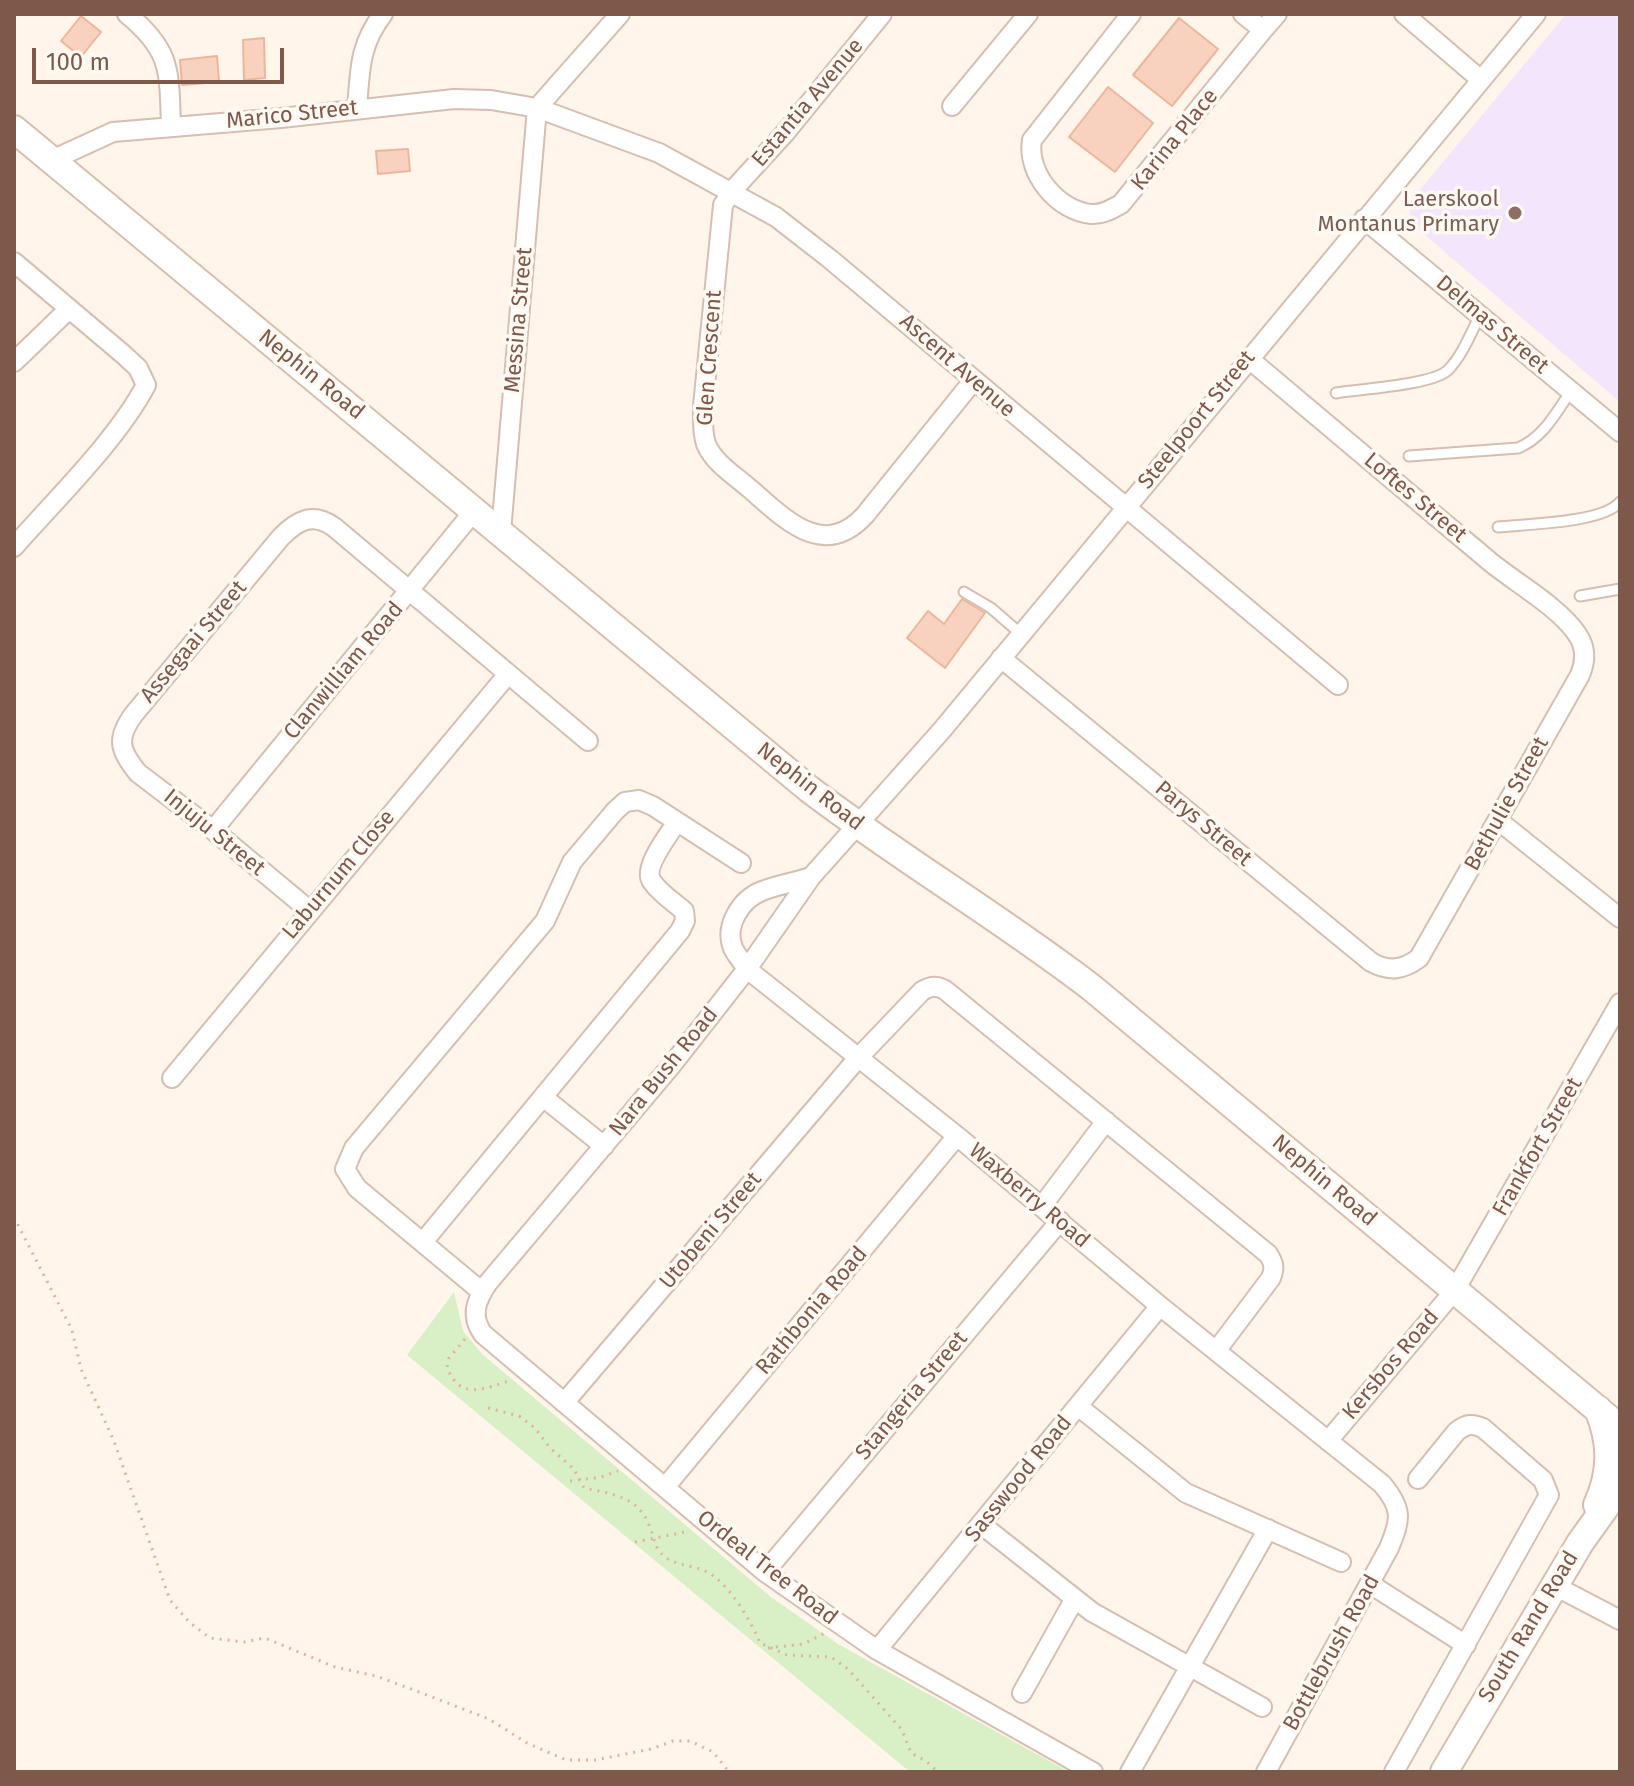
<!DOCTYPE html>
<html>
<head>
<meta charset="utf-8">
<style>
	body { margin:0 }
	#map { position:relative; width:1634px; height:1786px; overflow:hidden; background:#fff5ea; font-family:"Fira Sans",sans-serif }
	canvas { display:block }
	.frame { position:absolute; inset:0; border:16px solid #7e5849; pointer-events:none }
	.scale { position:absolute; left:32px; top:48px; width:252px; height:36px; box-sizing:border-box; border:4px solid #7e5849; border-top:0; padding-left:10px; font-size:24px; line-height:28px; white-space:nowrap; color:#7e5849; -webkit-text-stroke:6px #fff9f3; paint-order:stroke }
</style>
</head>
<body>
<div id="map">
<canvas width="1634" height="1786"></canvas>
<div class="frame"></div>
<div class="scale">100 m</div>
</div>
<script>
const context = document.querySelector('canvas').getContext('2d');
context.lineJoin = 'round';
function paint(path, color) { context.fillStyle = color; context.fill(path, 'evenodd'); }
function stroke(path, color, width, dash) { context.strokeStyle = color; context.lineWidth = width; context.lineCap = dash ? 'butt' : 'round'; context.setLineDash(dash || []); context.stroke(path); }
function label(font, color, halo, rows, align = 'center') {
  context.font = font + ' "Fira Sans",sans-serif'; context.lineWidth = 7; context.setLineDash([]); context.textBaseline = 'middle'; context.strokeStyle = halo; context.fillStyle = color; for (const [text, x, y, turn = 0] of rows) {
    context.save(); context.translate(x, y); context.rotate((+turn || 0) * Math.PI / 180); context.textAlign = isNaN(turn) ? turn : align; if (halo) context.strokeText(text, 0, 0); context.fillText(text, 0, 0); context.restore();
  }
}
paint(new Path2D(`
	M1566 14H1620V402L1411 223 1409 203Z`), '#f3e6fc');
paint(new Path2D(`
	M454 1292 463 1331 482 1354 771 1597 838 1644 1069 1772H910L407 1355Z`), '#d9efc5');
const building = new Path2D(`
	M81 16 101 32 81 57 61 41Z
	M1179 18 1218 49 1172 106 1133 75Z
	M264 38 265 78 244 80 243 40Z
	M217 56 219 82 182 85 180 60Z
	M1108 87 1153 123 1115 172 1069 137Z
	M408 149 410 171 378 174 376 151Z
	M962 599 985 613 945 668 907 638 928 611 944 624Z`);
paint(building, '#f8d2be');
stroke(building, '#edb69c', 2);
const lane = new Path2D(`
	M1336 393C1359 389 1433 385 1448 370 1462 356 1471 333 1480 315
	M1409 456 1518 448C1543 438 1556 413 1571 391
	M1498 527C1526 524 1603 523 1620 502
	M964 592 991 608 1021 634
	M1580 596 1620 589`);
const street = new Path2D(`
	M127 14C172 51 169 71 171 126
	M882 14 785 133 732 191 723 205 703 406C703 418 702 432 706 444 714 463 734 475 749 488 784 518 823 561 865 515L973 381
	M1131 14 1032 140C1026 173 1058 211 1091 214 1102 215 1112 209 1121 204L1263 30
	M1243 14 1263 30 1277 14
	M1404 14 1481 80
	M952 106 1028 14
	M537 108 620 14
	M357 109C360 71 359 45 383 14
	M52 160 113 132 281 118 454 99 491 100 537 108 659 153 776 217 830 259 1338 685
	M1364 219 1620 432
	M14 262 124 355 138 368 146 385C117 440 56 499 14 547
	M14 362 68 310
	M501 532 537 108
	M1001 658 1371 962C1389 972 1403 970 1419 958L1580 675C1586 661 1586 647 1577 634 1559 607 1514 582 1488 560 1408 493 1328 425 1248 358
	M1499 821 1620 918
	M213 830 474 511
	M811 877C795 882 777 885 762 891 741 899 724 926 733 948 736 955 743 962 747 969L957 1136 1160 1306 1382 1484C1403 1509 1401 1519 1389 1548L1266 1772
	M309 910 213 830 138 773C119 750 116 738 134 714L281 537C298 520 313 512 334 527L588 741
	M172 1078 508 674
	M543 1097 604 1146
	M1042 1206 1106 1121
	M423 1242 680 931 685 921 684 911C674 902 658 892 651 880 644 866 669 834 677 822
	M482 1292 357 1188 345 1169 354 1148 545 921 572 862 615 811 625 802 639 800 653 806 741 863
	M564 1403 858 1058 922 991C931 986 936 985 945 990L1268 1254C1274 1263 1275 1268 1271 1278L1216 1351
	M1079 1407 1186 1493 1341 1562
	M1328 1441 1455 1290 1620 1003
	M666 1486 957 1136
	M982 1525 1092 1612 1262 1707
	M765 1572 1060 1221
	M1370 1584 1466 1645
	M1555 1586 1620 1620
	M877 1650 1160 1306
	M1022 1693 1074 1600
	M1093 1772 877 1650 765 1572 483 1334C470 1316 476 1301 487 1284L671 1066 747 969 811 877 942 730 1536 14
	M1130 1772 1268 1529
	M1394 1772 1549 1495 1543 1480 1483 1428C1472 1423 1467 1424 1457 1431L1418 1479`);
const secondary = new Path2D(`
	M14 129 809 789C901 859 1001 918 1092 988L1620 1428
	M1597 1505C1612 1472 1612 1443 1598 1409
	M1444 1772 1580 1543 1620 1487`);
stroke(lane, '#d6beb0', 13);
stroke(street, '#d6beb0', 22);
stroke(secondary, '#dabeac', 30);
stroke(new Path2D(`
	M14 1217 72 1330 81 1369 114 1441 170 1600 189 1622 210 1638 244 1642 265 1638 335 1667 376 1676 414 1690 489 1719 527 1743 566 1760H595L651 1749 673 1741H690L713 1752 729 1772
	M465 1339 449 1358 447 1367C460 1402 485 1388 512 1380
	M488 1408 519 1416 535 1428 550 1448 574 1469 584 1488C611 1494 638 1496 649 1525 655 1538 653 1547 665 1557 677 1566 692 1565 705 1571 728 1581 751 1621 760 1643L787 1655 831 1657 848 1669 902 1730 911 1753 926 1761 938 1772
	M570 1481 601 1477 618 1471
	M635 1542 690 1531
	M768 1648 803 1644 825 1633`), '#deb4a0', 3, [2, 6]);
stroke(lane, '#fff', 9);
stroke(street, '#fff', 18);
stroke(secondary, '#fff', 26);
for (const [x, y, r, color] of [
	[1515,213,8,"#8d6e63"]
]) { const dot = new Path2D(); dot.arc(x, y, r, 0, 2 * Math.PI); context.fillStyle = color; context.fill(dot); stroke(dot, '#fff9f3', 3); }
label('22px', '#7e5849', '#fff9f3', [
	["Estantia Avenue",808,103,-50],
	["Marico Street",292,115,-6],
	["Karina Place",1175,140,-51],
	["Messina Street",519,320,-85],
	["Delmas Street",1492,325,40],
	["Glen Crescent",710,358,-86],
	["Ascent Avenue",957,366,41],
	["Nephin Road",311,375,39],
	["Steelpoort Street",1197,420,-51],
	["Loftes Street",1415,498,40],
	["Assegaai Street",194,642,-50],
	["Clanwilliam Road",344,671,-50],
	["Nephin Road",810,787,38],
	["Bethulie Street",1507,804,-61],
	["Parys Street",1203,824,40],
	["Injuju Street",214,833,39],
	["Laburnum Close",339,875,-50],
	["Nara Bush Road",664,1072,-51],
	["Frankfort Street",1538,1147,-60],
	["Nephin Road",1324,1181,40],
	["Waxberry Road",1029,1196,40],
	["Utobeni Street",711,1231,-50],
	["Rathbonia Road",812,1311,-50],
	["Kersbos Road",1391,1365,-50],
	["Stangeria Street",912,1396,-50],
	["Sasswood Road",1019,1479,-51],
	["Ordeal Tree Road",767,1568,38],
	["South Rand Road",1529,1627,-59],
	["Bottlebrush Road",1332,1653,-61]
]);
label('22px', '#785e54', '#fff9f3', [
	["Laerskool",1499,200],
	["Montanus Primary",1499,225]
], 'right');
</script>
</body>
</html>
